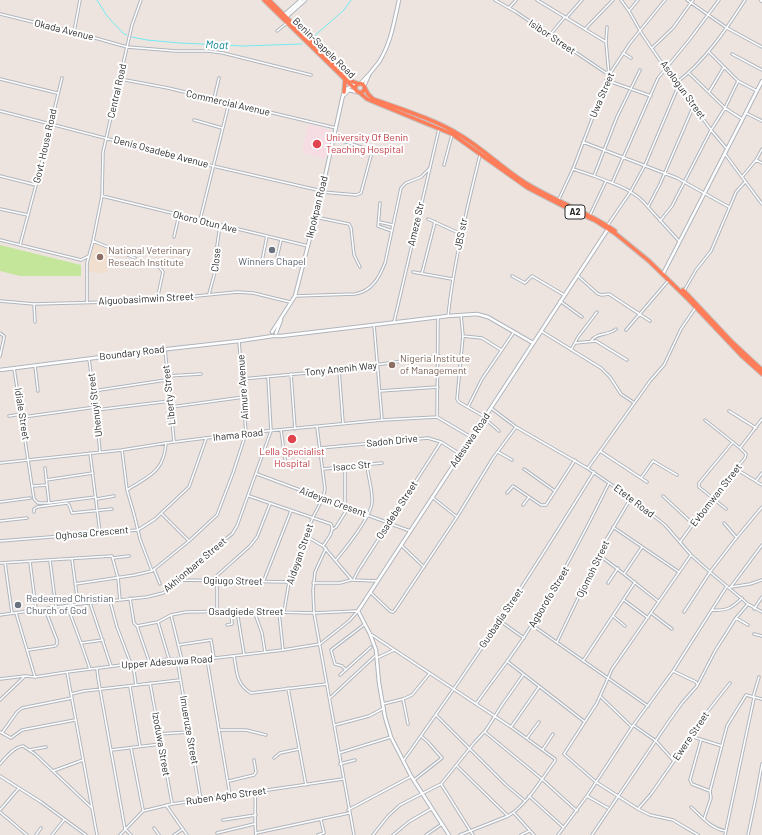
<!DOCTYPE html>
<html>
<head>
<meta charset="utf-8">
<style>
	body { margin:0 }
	canvas { display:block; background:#eee4df }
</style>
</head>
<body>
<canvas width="762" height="835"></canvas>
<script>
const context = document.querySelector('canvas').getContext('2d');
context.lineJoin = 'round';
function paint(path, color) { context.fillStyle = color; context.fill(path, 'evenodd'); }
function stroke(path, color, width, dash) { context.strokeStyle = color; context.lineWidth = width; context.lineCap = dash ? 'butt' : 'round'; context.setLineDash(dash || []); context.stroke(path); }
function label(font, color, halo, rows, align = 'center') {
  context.font = font + ' Barlow,sans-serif'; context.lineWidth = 4; context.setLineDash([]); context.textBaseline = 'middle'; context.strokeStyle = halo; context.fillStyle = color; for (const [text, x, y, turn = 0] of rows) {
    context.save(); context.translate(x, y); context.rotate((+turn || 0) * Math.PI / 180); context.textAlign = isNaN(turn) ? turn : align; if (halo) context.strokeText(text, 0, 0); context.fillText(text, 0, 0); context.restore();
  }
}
paint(new Path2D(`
	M95 244 108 249V254L111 264 106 273 88 272 89 263Z`), '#f0dece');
paint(new Path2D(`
	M308 124 330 130 332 134 325 159 302 153Z`), '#f5dde3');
paint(new Path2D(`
	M0 245 81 265V276H20L0 271Z`), '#c4e69b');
stroke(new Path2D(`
	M97 0 107 16 124 34 127 35
	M132 37 147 40 180 43 243 46 302 44
	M310 38H312L344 10 351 0`), '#70ebf2', 1);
const street = new Path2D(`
	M495 0 516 12 609 75
	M537 0 606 42
	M621 0 629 11 642 34 678 87 686 95 711 130 727 149
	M687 0 727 28 762 47
	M509 8 516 0
	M629 11 638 0
	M0 14 74 32 127 47 176 51H208L223 53 311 75
	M566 18 582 0
	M607 27 606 42 609 75
	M585 29 613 0
	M277 31 287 23
	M74 32 80 0
	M550 35 564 18
	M652 48 673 28 693 0
	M709 52 738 81 757 91
	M623 53 631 58
	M732 54 762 70
	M640 70 617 117 594 176C614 184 634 189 648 207
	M689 73 725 108 742 119
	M0 79 57 93
	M120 79 168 88 336 128
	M606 80 651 96
	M676 83C705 61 725 31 745 0
	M709 92 724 67
	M214 99 219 78
	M0 111 213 166 322 191
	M746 113 762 121
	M194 120 222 128
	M583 142 677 178 729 207
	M725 154 762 204
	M756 160 762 163
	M444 165 452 135
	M573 169 594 176
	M0 176 36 185
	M742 177 756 160 762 149
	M612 183 658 78 690 39 719 0
	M322 192 356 195 361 193 372 152 370 150 334 138
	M102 196 308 246
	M559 199 573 169 609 75 630 43 665 0
	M380 203C379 212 379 219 378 226L392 231
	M0 209 28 215
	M590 215 606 181
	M315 217 349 224 351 228 354 255 360 267
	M428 219 461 234
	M200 220 229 103
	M660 221 672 206 711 130 725 108 738 81
	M379 222 393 225
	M607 226 631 191 645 165 678 87
	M174 237 179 215
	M0 240 81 260 89 256
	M93 241 135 258
	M679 241 648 207 660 184 694 105
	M20 245 36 185 62 78
	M149 260 156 263 163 272 157 300
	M262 261 267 236
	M276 262 281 240
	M413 272 452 279
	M422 273 435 222
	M512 276 525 283 532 276 564 295
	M578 276 598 294 602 295 609 294 650 321
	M684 291 696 270 711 251 734 197 736 192 745 182
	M209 294 216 268 217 246 220 225
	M295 296 355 294C372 291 379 278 385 263L401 188 406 183 421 177 430 168
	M0 301 34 304 146 301 237 292 253 293 290 302
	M560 301 582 317
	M87 303V263L93 241 102 196 103 152 132 25 141 0
	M34 304 35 322
	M461 315 463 336 457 399 459 402 485 417
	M448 316C454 261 467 208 480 155
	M394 322 439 129
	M374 325 382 419
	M626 330 668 281
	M541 331 601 368 610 377 621 394 633 402
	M0 333 4 336V338L0 356
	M463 336 482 338 501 350
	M591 341C597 332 608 336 616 329
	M575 343 596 341 627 360
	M165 349 174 441
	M571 350 578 337 597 312
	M89 359 96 410 100 452
	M35 366 38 391
	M14 368 34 499 38 503H49
	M339 370 343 423
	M291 374 295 429
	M167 376 201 374
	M242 379 339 370 439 356
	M93 391 166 380
	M380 391 438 387
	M171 407 244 397
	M468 407 482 379 514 332
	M491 408 516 427 587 468 631 498 665 525 691 555 710 572 748 604 762 612
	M96 410 170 401
	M729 411 756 428
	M9 416 22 414
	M23 417 96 407
	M437 417 438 317
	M484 418 499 431
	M281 430 286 466
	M320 448 428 438 441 442 460 454
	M740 448 762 419
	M122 450 127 490 134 514 140 539 152 571
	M600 451 647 482
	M498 452 512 460
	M90 453 100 533
	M0 463 122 450 166 443 246 433 382 420 437 417 471 437
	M345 467V507
	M45 468 49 503 96 497
	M588 468 650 381 664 365 681 329 696 307
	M323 469 382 463
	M524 469 555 491
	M736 469 762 485
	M257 474 410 531
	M641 478 653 461 677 475
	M46 480 93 473
	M756 481 762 473
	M33 486 47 485
	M127 490C149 476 164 472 166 443
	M507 493 513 486 541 505H546L575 460
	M249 496 331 524C335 531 327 540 323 546L306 536
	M663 496 693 524
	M432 497 457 517
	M97 499 114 496
	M0 502 30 498
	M523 505 529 497
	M726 509 699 487V483L733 442
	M34 512V509L37 507 67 503 69 505 72 513 112 509
	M162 514 189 541
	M0 521 27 518
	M724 523 736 537
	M613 527 679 572
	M333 529 336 527 348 508
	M0 541 138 530 155 519 189 487 206 439
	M680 542 712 498 745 458 746 454 740 448 705 420
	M401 545 424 567
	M323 546 352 580 377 581
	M326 548 315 572 313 590 314 613 354 835
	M599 555 624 574 658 601
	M691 555 612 669 597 703 564 754 596 782 638 809 650 815 673 820 698 835
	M113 558 129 556
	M72 559 78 604
	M336 560C345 549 372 516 372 502 373 491 368 477 367 465
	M50 561 56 607
	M30 562 36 609
	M0 563 112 556 118 578 120 600
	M5 563 12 613
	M154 569 160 584
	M624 574 642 547
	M354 579 358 571 441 442
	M178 580 289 582
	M212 580 250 546 257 537 270 504
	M264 580 291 511
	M217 581V611
	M313 583H340L351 580
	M608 583 618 568
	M75 584 135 575 152 571 189 541 217 515 233 473 246 433 239 341
	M731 587 750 584 762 580
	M730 588 762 545
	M370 592 390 611 393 612 395 610 457 517 493 458 516 427
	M130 598 134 623 137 626 149 661
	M624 600 648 618
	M110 601 117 627 131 664
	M90 603 111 666
	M67 605 81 643 90 669
	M754 609 762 597
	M712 610C726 611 731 609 742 598
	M237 611 244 654
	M254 611 262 633 265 652
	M279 612 283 650
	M284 612 289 582 313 517 323 498 325 489 317 427
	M684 612 710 572 737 537 762 507
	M16 613 35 677
	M651 613 672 629
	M0 615 78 604 101 602 147 597 163 593 169 589 196 562 232 534 237 526 271 431 268 377
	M171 615 182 660
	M613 616 625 626
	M736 618 748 625
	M500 621 524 638
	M158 622 169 659
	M227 625 232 624V623L231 611
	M532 625 648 706
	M137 626 158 622 171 615 186 612 237 611 314 613 357 611
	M754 634 762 636
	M372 635 511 727 555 759V761C542 778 527 805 508 816L460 835
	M557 642 606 540 631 498
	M81 643 103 640
	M178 645 211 640 214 658
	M28 650 55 646 57 644V640L45 609
	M234 656C237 672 236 684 251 693L327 684
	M377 658 394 650
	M177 659 201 800
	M207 659 230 795
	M583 661 635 582
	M508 662 585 722
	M133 664 136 685
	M97 669 98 678 125 829 131 835
	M346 670 342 666 335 664 331 650 365 624
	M673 671 696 682 697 684
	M67 672 97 835
	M340 675 371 647
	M0 679 25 676
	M150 683 172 803
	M130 687 140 746
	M288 688 306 785
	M71 694 84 691 180 680
	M600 696 632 727
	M753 697 759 677
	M330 698 375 656
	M403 699 408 724
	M0 700 25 676 35 677 67 672 169 659 190 661 207 659 283 650 320 644 349 621 358 611
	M383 704 403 699 412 695 430 673
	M476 704C492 681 509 660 524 637 556 588 583 536 609 483
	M436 715 506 785 525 801
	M335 725 369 716 384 708
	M633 725 656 741 674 761
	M511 727 539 687
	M219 730H246L266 735
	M0 732 11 738 22 730 75 720
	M485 732 543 780 577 811
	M2 733 17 712 22 708 72 698
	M159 734 189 732
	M690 736 722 746
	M527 738 539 722
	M701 740 690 780 692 784 710 791
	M131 748 143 810
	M543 749 553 734
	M29 750 46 747
	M111 750 161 744
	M339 753 391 737
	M274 758 280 753 299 749
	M403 761C424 732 444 703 464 674 509 608 552 540 594 472
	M0 764C6 757 14 747 23 746L35 754 92 808
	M340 764 355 760
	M457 766 508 816
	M53 771 83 760
	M0 776 41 802 86 835
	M414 780 442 758 428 742 421 736
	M229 781 254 775 256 772 254 760
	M441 784 473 835
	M255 792C256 807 254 821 256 835
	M529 796 563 827
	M587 796 608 808
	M166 805 187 835
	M691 807C701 816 711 829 726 831
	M638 809 651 794 674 761 682 753 693 730 730 683
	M0 810 19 788
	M348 810 410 777
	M0 812 27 835
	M514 813 534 835
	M704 819 711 798 710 791 727 726 746 695 762 699
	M223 820 256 815
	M154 828 159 835
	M217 833 254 824
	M256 833 349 813
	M36 835 41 828
	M52 835 64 820
	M120 835 143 811 172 804 343 779
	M174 835 183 829
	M318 835 324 833 321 820
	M373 835 388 816 400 805 431 789 441 784 446 778 474 743 486 730 504 702 507 698 523 675
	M393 835 410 821 431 809
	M426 835 442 824
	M521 835 529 831
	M558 835 587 796 632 727 673 671 727 586
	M592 835 669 721 682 703 697 686 715 651 736 618 748 604
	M725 835 754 698
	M748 835 756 797 762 764`);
const secondary = new Path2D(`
	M761 0 762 1
	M284 15 301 0
	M286 17 305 0
	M360 84C367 77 373 70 379 62 391 43 394 22 399 0
	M364 86 369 75
	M344 95 349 90 357 92
	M664 272 762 81
	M272 332 295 296 321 195 343 95 346 89 356 84
	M276 333 281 320
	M275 336H281L448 316 477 314 488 317 533 343
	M0 370 141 352 239 341 273 336
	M449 835 411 776 391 737 385 717 379 683 376 650 370 634 358 611 608 229`);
const highway = new Path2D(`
	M264 0 356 90
	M269 0 349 80 359 84
	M355.5 88a4.5 4.5 0 1 1 9 0a4.5 4.5 0 1 1-9 0Z
	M365 88 368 94 373 99C401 109 436 120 460 135 485 150 505 171 529 185 557 202 588 212 615 231
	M344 92 345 80
	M359 92 367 99 374 102 452 134 528 188 563 206 596 221 616 234 649 261 689 300 743 357 762 374
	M683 290 731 341 762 370`);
stroke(street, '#afb5bd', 3.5);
stroke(secondary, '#afb5bd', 4.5);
stroke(highway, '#c4c4c4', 5.5);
stroke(street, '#fff', 1.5);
stroke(secondary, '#fff', 2.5);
stroke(highway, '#ff7e59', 3.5);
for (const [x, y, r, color] of [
	[317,144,5,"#e0444e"],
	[272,250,4,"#6b7280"],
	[100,257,4,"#8d6e63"],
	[392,365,4,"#8d6e63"],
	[292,439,5,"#e0444e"],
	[18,605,4,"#6b7280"]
]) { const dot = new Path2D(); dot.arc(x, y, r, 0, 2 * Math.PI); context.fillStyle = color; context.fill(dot); stroke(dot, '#fff', 1.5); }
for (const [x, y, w] of [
	[575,212,20]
]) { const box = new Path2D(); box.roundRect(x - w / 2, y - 7, w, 14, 3); context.fillStyle = '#fff'; context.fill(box); stroke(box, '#2d2d2d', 1); }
label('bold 9px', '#2d2d2d', null, [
	["A2",575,212]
]);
label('10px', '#2d2d2d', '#fff', [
	["Okada Avenue",64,30,14],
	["Isibor Street",552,37,34],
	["Benin-Sapele Road",324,48,44],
	["Asologun Street",683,90,54],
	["Central Road",117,91,-77],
	["Uwa Street",602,95,-67],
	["Commercial Avenue",228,103,13],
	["Govt. House Road",45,146,-77],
	["Denis Osadebe Avenue",161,152,15],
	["Ikpokpan Road",317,207,-76],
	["Okoro Otun Ave",205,222,14],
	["Ameze Str",416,224,-77],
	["JBS str",461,234,-78],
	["Close",216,260,-84],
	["Aiguobasimwin Street",146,299,-3],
	["Boundary Road",132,353,-7],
	["Tony Anenih Way",341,369,-6],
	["Aimure Avenue",243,387,-94],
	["Liberty Street",169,395,-96],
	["Uhenuyi Street",95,405,-97],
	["Idiale Street",22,414,81],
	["Ihama Road",238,435,-6],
	["Adesuwa Road",470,440,-56],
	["Sadoh Drive",392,441,-6],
	["Isacc Str",352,466,-5],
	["Evbomwan Street",716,495,-52],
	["Etete Road",634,501,37],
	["Aideyan Cresent",333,502,20],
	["Osadebe Street",397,510,-57],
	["Oghosa Crescent",92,533,-5],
	["Aideyan Street",300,554,-71],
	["Akhionbare Street",195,565,-40],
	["Ojomoh Street",593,569,-64],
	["Ogiugo Street",233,581,1],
	["Agborofo Street",549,597,-59],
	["Osadgiede Street",246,612],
	["Guobadia Street",501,618,-56],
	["Upper Adesuwa Road",167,662,-4],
	["Imueruze Street",189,730,80],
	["Ewere Street",691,736,-56],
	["Izoduwa Street",161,744,80],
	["Ruben Agho Street",226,796,-8]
]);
label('10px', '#be3a42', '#fff', [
	["University Of Benin",326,138],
	["Teaching Hospital",326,150],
	["Lella Specialist",292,452,"center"],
	["Hospital",292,464,"center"]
], 'left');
label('10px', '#785e54', '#fff', [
	["National Veterinary",108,251],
	["Reseach Institute",108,263],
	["Nigeria Institute",400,359],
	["of Management",400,371]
], 'left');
label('10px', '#5b616d', '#fff', [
	["Winners Chapel",272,262],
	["Redeemed Christian",26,599,"left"],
	["Church of God",26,611,"left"]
]);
label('italic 11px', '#0b8294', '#fff', [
	["Moat",217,45,3]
]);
</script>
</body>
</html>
